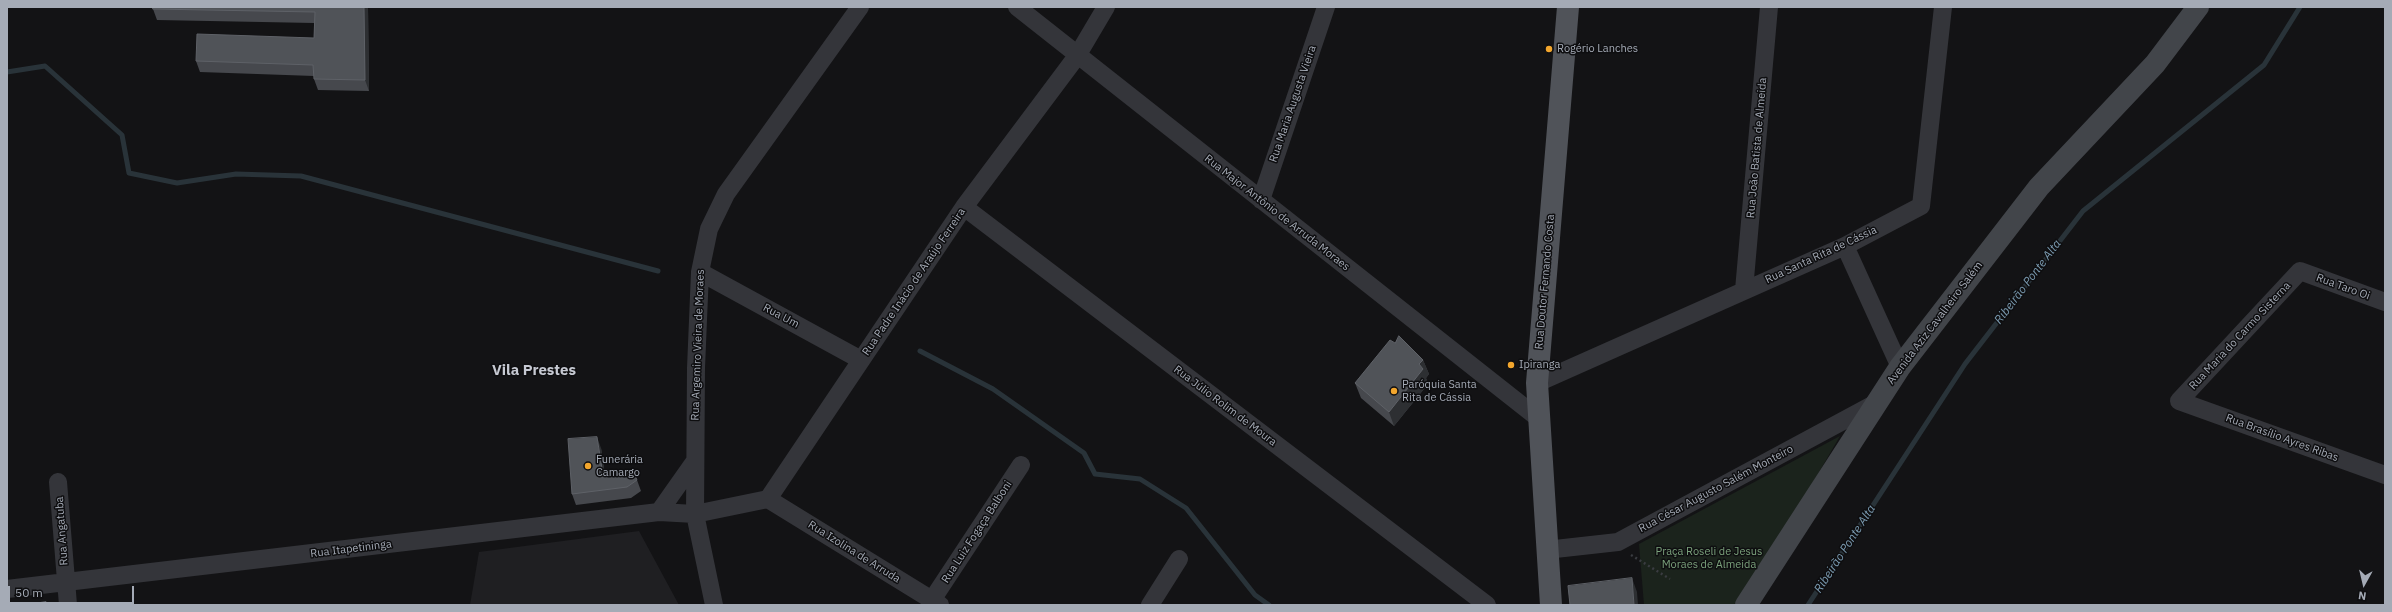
<!DOCTYPE html>
<html>
<head>
<meta charset="utf-8">
<style>
	body { margin:0 }
	#map { position:relative; width:2392px; height:612px; overflow:hidden; background:#131315; font-family:"IBM Plex Sans",sans-serif }
	canvas { display:block }
	.frame { position:absolute; inset:0; border:8px solid #a5abb6; pointer-events:none }
	.north { position:absolute; left:2344px; top:564px; width:40px; height:40px; -webkit-text-stroke:3px #0e0e10; paint-order:stroke; rotate:188deg; font-size:11px; font-weight:700; line-height:16px; text-align:center; color:#a5abb6 }
	.north::after { content:''; display:block; margin:auto; width:14px; height:18px; background:#a5abb6; clip-path:polygon(50% 0,100% 100%,50% 72%,0 100%) }
	.scale { position:absolute; left:8px; top:586px; width:126px; height:18px; box-sizing:border-box; border:2px solid #a5abb6; border-top:0; padding-left:5px; font-size:12px; line-height:14px; white-space:nowrap; color:#a5abb6; -webkit-text-stroke:3px #0e0e10; paint-order:stroke }
</style>
</head>
<body>
<div id="map">
<canvas width="2392" height="612"></canvas>
<div class="frame"></div>
<div class="north">N</div>
<div class="scale">50 m</div>
</div>
<script>
const context = document.querySelector('canvas').getContext('2d');
context.lineJoin = 'round';
function paint(path, color) { context.fillStyle = color; context.fill(path, 'evenodd'); }
function stroke(path, color, width, dash) { context.strokeStyle = color; context.lineWidth = width; context.lineCap = dash ? 'butt' : 'round'; context.setLineDash(dash || []); context.stroke(path); }
function label(font, color, halo, rows, align = 'center') {
  context.font = font + ' "IBM Plex Sans",sans-serif'; context.lineWidth = 3; context.setLineDash([]); context.textBaseline = 'middle'; context.strokeStyle = halo; context.fillStyle = color; for (const [text, x, y, turn = 0] of rows) {
    context.save(); context.translate(x, y); context.rotate((+turn || 0) * Math.PI / 180); context.textAlign = isNaN(turn) ? turn : align; if (halo) context.strokeText(text, 0, 0); context.fillText(text, 0, 0); context.restore();
  }
}
paint(new Path2D(`
	M639 531 679 605H470L479 552Z`), '#1f1f22');
paint(new Path2D(`
	M1840 436 1773 551 1734 605H1644L1639 544Z`), '#1b231c');
stroke(new Path2D(`
	M7 72 45 66 122 135 129 173 177 183 236 174 301 176 658 271
	M920 351 993 389 1084 453 1095 474 1140 479 1186 508 1255 595 1269 605
	M1808 605 1965 364 2083 211 2264 65 2300 7`), '#293339', 5);
stroke(new Path2D(`
	M1631 555 1670 579`), '#3a3c41', 2.5, [2, 3]);
stroke(new Path2D(`
	M1017 7 1538 418
	M1261 200 1326 7
	M964 207 1487 605
	M1845 246 1900 367
	M700 272 861 360
	M1744 290 1769 7
	M2385 302 2300 271 2179 401 2385 475
	M1537 383 1845 246 1921 206 1943 7
	M58 482 68 605
	M768 499 940 605
	M659 512 695 461
	M1546 550 1618 542 1878 402
	M7 589 659 512 695 514 768 499 964 207 1077 56 1106 7
	M932 600 1021 465
	M714 605 695 514 696 368 700 272 709 229 726 194 860 7
	M1150 605 1179 559`), '#34353a', 18);
stroke(new Path2D(`
	M1746 605 1900 367 2039 187 2155 64 2198 7`), '#42454a', 22);
stroke(new Path2D(`
	M1551 605 1537 383 1568 7`), '#505359', 22);
paint(new Path2D(`
	M153 7H368L369 91 318 90 314 79V76L200 72 196 61 314 38V23L157 20 153 9Z
	M1395 343 1423 360 1429 374 1426 378 1428 384 1394 426 1361 398 1355 383Z
	M601 448 605 475 637 480 641 491 631 498 576 505 572 494Z`), '#46484d');
paint(new Path2D(`
	M364 7H368L369 91 365 80Z
	M1423 360 1429 374 1426 378 1428 384 1394 426 1389 412 1419 364Z
	M597 437 601 448 607 487 603 475Z
	M1632 578 1637 592 1638 605H1634Z`), '#2d2f32');
const building = new Path2D(`
	M153 7H364L365 80 314 79 313 65 196 61 197 34 314 38 315 12 153 9Z
	M1399 336 1423 360 1419 364 1423 369 1389 412 1355 383 1390 340 1395 343Z
	M597 437 603 475 633 471 637 480 627 487 572 494 568 439Z
	M1632 578 1634 605H1570L1568 586Z
	M46 602V605H25Z`);
paint(building, '#505358');
stroke(building, '#5e6167', 1);
for (const [x, y, r, color] of [
	[1549,49,4,"#f3a62d"],
	[1511,365,4,"#f3a62d"],
	[1394,391,4,"#f3a62d"],
	[588,466,4,"#f3a62d"]
]) { const dot = new Path2D(); dot.arc(x, y, r, 0, 2 * Math.PI); context.fillStyle = color; context.fill(dot); stroke(dot, '#0e0e10', 1.5); }
label('11px', '#a5abb6', '#0e0e10', [
	["Rogério Lanches",1557,49],
	["Ipiranga",1519,365],
	["Paróquia Santa",1402,385],
	["Rita de Cássia",1402,398],
	["Funerária",596,460],
	["Camargo",596,473]
], 'left');
label('11px', '#a5abb6', '#0e0e10', [
	["Rua Maria Augusta Vieira",1293,104,-71],
	["Rua João Batista de Almeida",1757,148,-85],
	["Rua Major Antônio de Arruda Moraes",1277,213,38],
	["Rua Santa Rita de Cássia",1821,255,-25],
	["Rua Padre Inácio de Araújo Ferreira",914,282,-56],
	["Rua Doutor Fernando Costa",1545,282,-85],
	["Rua Taro Oi",2343,287,20],
	["Rua Um",781,316,28],
	["Avenida Aziz Cavalheiro Salém",1935,323,-53],
	["Rua Maria do Carmo Sisterna",2240,336,-47],
	["Rua Argemiro Vieira de Moraes",698,345,-88],
	["Rua Júlio Rolim de Moura",1225,406,37],
	["Rua Brasílio Ayres Ribas",2282,438,20],
	["Rua César Augusto Salém Monteiro",1716,489,-28],
	["Rua Angatuba",62,531,-94],
	["Rua Luiz Fogaça Balboni",977,532,-57],
	["Rua Itapetininga",351,549,-7],
	["Rua Izolina de Arruda",854,552,32]
]);
label('11px', '#7ba17c', '#0e0e10', [
	["Praça Roseli de Jesus",1709,552],
	["Moraes de Almeida",1709,565]
]);
label('italic 12px', '#7b9bb1', '#0e0e10', [
	["Ribeirão Ponte Alta",2028,282,-53],
	["Ribeirão Ponte Alta",1845,549,-57]
]);
label('bold 15px', '#c6c9d2', '#0e0e10', [
	["Vila Prestes",534,371]
]);
</script>
</body>
</html>
